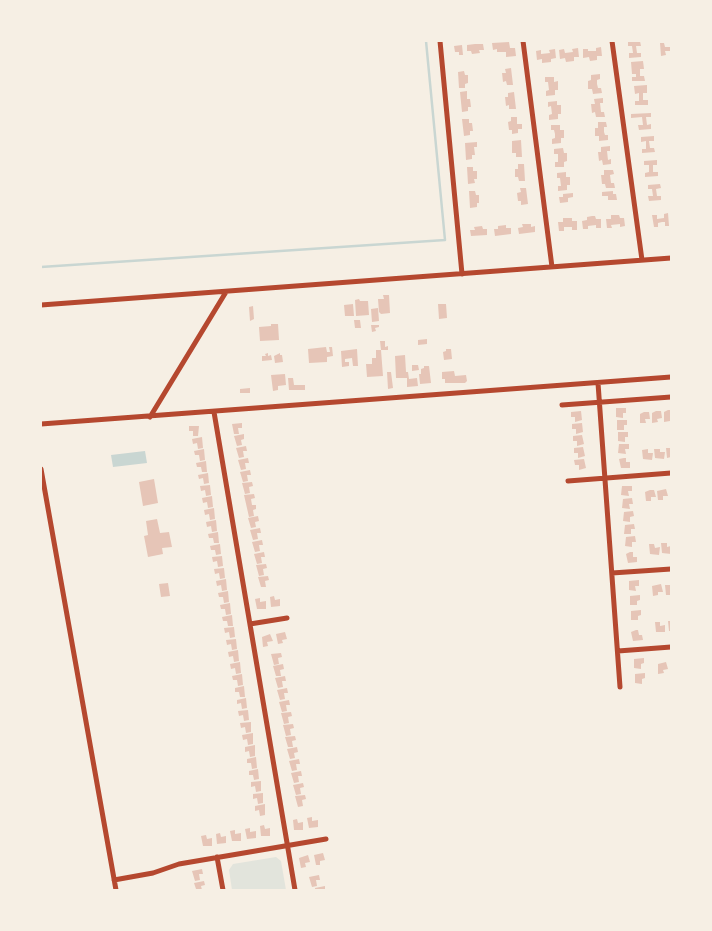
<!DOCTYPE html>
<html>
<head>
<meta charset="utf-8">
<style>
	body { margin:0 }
	#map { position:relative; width:712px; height:931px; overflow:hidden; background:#f6efe4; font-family:"Fira Sans Condensed",sans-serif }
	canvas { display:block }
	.frame { position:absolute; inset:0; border:42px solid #f6efe4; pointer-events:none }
</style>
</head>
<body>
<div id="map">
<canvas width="712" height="931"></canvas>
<div class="frame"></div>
</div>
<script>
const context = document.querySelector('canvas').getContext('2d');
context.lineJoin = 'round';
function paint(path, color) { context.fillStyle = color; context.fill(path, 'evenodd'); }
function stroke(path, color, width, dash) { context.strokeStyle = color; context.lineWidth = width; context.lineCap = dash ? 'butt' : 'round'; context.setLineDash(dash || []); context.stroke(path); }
paint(new Path2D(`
	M276 857 281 861 286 890H232L229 870 233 864Z`), '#e2e4dc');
paint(new Path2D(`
	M145 451 147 463 113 467 111 455Z`), '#c9d6d2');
stroke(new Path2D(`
	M41 267 445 240 426 41`), '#c9d6d2', 2.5);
paint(new Path2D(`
	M640 41 641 46H636L637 53H641V57L629 58V53H633L632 46H628V42Z
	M509 42 510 48H515L516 56 506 57V52H497V49L493 50 492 43Z
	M660 43H664L665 47H671V51H665L666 55 661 56Z
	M475 44H483L484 50H479L480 53 472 54 471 51H467V45Z
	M462 45 463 55H459V52H455L454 46Z
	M601 47 602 56H597V60L590 61 589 57 583 58V49H588V51H596V48Z
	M578 48 579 57H574V61L566 62 565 58 560 59 559 50 564 49 565 53 573 52 572 49Z
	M555 49 556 58 551 59V62L542 63V59L537 60 536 51 541 50V54L550 53 549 50Z
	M643 61 644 69H640V76H644L645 81H632V77H636V74H632L631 62Z
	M511 68 513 85H507L506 81 503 82 502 73H506L505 69Z
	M464 71 465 75H468V83L465 84V88H459L458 72Z
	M600 74V79L597 80V84L598 88H601L602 93 593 94 592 89H588V81L591 80V75Z
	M545 77H554V82L558 81V90H555V95L546 96V91L549 90 548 82H545Z
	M647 85V93H643V100H648V105H635V101H639V93L635 94 634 86Z
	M467 91V99H470L471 107H468V111L462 112 460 92Z
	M514 92 516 109H509V105L506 106 505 97H508V93Z
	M603 98V103H600L601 112H604L605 117H596L595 112 592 113 591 104H595L594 99Z
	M557 101V105H561V114H558V119L549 120V115L552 114 551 106 548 107V102Z
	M651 113V117H646L647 125 651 124V129L639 130 638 125H643L642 117 631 118V114Z
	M511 117H517V124H522V129H518V133L512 134V130H509L508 122 511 121Z
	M462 119H469V123H472L473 131H470V135L464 136Z
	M598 122H606L607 127H604V132L605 135H608V140L599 141V136H595V128H598Z
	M551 125H560V130H564V138H561V143L552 144V139L555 138V134L554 130H551Z
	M654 136V141H649L650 148H654L655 152 642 153V149H646V141L641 142V137Z
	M521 140 522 157H516V153H512V141Z
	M477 142V147H474L475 155H472V159L466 160 465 143Z
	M610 146V151H607L608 160 611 159V164L603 165 602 160 599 161 598 152H601V147Z
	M563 148 564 153H567V161L564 162V167H555V162H558V154H554V149Z
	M657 160V165H653V172H658V176L645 177V173L649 172V165H644V161Z
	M518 164H524L525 181H519L518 177H515V169H518Z
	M467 167H473V171H477V179H474L475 183 468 184Z
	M604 170H613L614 174 610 175 611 183H614L615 188H606L605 184H602L601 175H604Z
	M566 172V177H570V185H567V190L558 191V186H561L560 178H557V173Z
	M660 184 661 188 656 189 657 196H661V200L649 201 648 196H653L652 189H648V185Z
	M520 188H526L528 204 521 205V201H518L517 193 521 192Z
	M469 191H475L476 195H479V203H477V207L470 208Z
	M613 191V194H616L617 200H608V196H602V192Z
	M573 193V197L568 198V202L560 203 559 197H563V194Z
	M668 213 669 226H665V222H662L658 223V227H654L652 215H657V219L664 218V214Z
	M611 215H619L620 218H624L625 226 620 227V224L611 225 612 228H607L606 219H611Z
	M592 216H595L596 219H601V228H596V225L588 226V229H583L582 221 587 220V217Z
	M563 218H572V221H577V230H572V227H564V231H559L558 222H563Z
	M522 224H531V227L535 226V232L519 234 518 228 523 227Z
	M506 225V228H511V234L495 236 494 229H498V226Z
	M482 226 483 229H487V235L471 236 470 230H475L474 227Z
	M383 295H389L390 313 381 314 379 312 378 299H384Z
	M359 299 360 301H368L369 315 356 316 355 300Z
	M353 304 354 316H345L344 305Z
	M438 304H446L447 318 439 319Z
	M253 306 254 319 250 321 249 307Z
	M378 308 379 321 372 322 371 309Z
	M354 320H360L361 328H355Z
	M271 324H278L279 340 260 341 259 327 271 326Z
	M371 325H379V327L375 328 376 331 372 332Z
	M427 339V344L418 345V340Z
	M380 341H385V347L388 346V350H381Z
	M326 347 327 352H330L329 347H332L333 356 327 357V362L309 363 308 349Z
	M357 349 358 366H353L352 358 345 359V362H349V366L342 367 341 351Z
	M446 349H451L452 359 444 360 443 352 446 351Z
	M376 350H381L383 376 367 377 366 364H372V358H376Z
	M268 353V356L271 355 272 360 262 361V356H266L265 354Z
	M280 353V355H282L283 362 275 363 274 356Z
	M405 355 406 372H408L409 379 417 378 418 386 407 387V378H396L395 356Z
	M412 365H418L419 370 412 371Z
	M424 366H429L431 383 420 384 419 374H421V369L424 368Z
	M454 371 455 376 466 375 467 381 465 383H445V379H442V372Z
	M387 372H391L393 388 388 389Z
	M285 374 286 385 278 386V390L273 391 271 375Z
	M288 378H293L294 385H305V390H289Z
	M250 388V393H240V389Z
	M616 408H626V413H623V418L616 417Z
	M668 410H671L670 421 664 422V412Z
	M581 411 582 420 575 422V417H571V412Z
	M656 411H661L662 418 657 419 658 422 652 423V413Z
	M644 412H649L650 419H645L646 423H640V414Z
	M617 420H627V425H624V430H617Z
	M242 423V428H238L239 434H234L232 424Z
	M582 423 583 432 576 434V429H572V424Z
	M189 426H199L198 436H193V431H189Z
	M618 432H628V437H625V442L618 441Z
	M244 434V439L241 440 242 445 237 446 234 436Z
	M582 435 584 444 577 446V441H573V436Z
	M202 437 203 448 198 449 197 443 193 444 192 439Z
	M619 444H629V449H625L626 454 618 453Z
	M246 446 247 451H243L244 457 239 458 236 448Z
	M583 447 585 456 578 458V453H574V448Z
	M666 448H671V457L667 458Z
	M204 449 205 460 200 461 199 455H195L194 451Z
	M648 449V453H653L652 460 643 459 642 450Z
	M654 449H660V452H665L664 459 655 458Z
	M248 458 249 463H245L246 469 241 470 238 460Z
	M624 458H626V462H630V468H621L619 459Z
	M584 459 586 468 579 470V465H575L574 460Z
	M206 461 207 472H202L201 467H197L196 463Z
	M250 470 251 475H247L248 481 243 482 240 472Z
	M208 473 209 483 204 484 203 478 199 479 198 475Z
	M154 479 158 503 143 506 139 482Z
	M252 482 253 486 249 487 250 493 245 494 242 483Z
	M210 485 211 495 206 496 205 490 201 491 200 486Z
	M622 486H632V491H628L629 496 621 495Z
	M666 489 668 496H663V500H658L657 491Z
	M650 490H654L656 497H651V501H646L645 492Z
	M254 494 255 498 251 499 252 505H256V509L253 510 254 516 249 517 244 495Z
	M212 496 213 507 208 508 207 502 203 503 202 498Z
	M632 498 633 504H629L630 509 622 508 623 499Z
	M214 508 215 519 210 520 209 514 205 515 204 510Z
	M633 511 634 516 630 517V522L623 521 624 512Z
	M258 516 259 521 255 522 256 527 251 528 248 518Z
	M157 519 160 533 169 532 172 547 162 548 163 554 148 557 144 536 148 535 146 521Z
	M216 520 217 531 212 532 211 526 207 527 206 522Z
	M634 524 635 529H631V534H624L625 525Z
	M260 528 261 533H257L258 539 253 540 250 530Z
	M218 532 219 543H214L213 538H209L208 534Z
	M635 536 636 542H632V547L625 546 626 537Z
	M262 540 263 545H259L260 551 255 552 252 542Z
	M661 543H667V547L671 546V554L662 553Z
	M220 544 221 554 216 555 215 550H211L210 546Z
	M649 544H654L655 548 660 547 659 555 650 554Z
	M264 552 265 557H261L262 563 257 564 254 554Z
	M630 552H633V557H637V562L628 563 626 554Z
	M222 556 223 566 218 567 217 561 213 562 212 557Z
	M266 564 267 568 263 569 264 575 259 576 256 565Z
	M224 568 225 578 220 579 219 573 215 574 214 569Z
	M268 576 269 580 265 581 266 587H261L258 577Z
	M226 579 227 590 222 591 221 585 217 586 216 581Z
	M639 580V586H635L636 591 629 590V581Z
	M168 583 170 596 161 597 159 584Z
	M661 584 663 592H658V595L653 596 652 586Z
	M665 585H671V595H666Z
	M228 591 229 602 224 603 223 597H219L218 593Z
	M640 595V600L637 601V605H630V596Z
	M274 596 275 600 280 599V606L271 607 270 597Z
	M260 598V602L266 601V609H257L255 599Z
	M230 603 231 614 226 615 225 609H221L220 605Z
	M641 610V615L638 616V620H631V611Z
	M232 615 233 626H228L227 621H223L222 617Z
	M668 621H671V631H669Z
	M655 622H660V626L665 625V632H656Z
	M234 627 235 637 230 638 229 632 225 633 224 628Z
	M636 630H638L639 635H642L643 640 633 641 631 632Z
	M285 632 287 639 282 640 283 643 278 644 276 634Z
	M270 634 273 641 267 642 268 646 263 647 262 637Z
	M236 639 237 649 232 650 231 644 227 645 226 640Z
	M238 650 239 661 234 662 233 656 229 657 228 652Z
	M281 653 282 657 278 658 279 664 274 665 271 654Z
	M644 658V663L641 664V669L634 668V659Z
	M240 662 241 673 236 674 235 668 231 669 230 664Z
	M666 662 668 669 663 670 664 673 658 674V664Z
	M283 664 284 669 280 670 281 676H276L273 666Z
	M645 673V678L642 679V684L635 683V674Z
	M242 674 243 685 238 686 237 680H233L232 676Z
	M285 676 286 681H282L283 687 278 688 275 678Z
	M244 686 245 697H240L239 692H235V688Z
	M287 688 288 693H284L285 699 280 700 277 690Z
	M246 698 247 708 242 709 241 703 237 704V700Z
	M289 700 290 705H286L287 711 282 712 279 702Z
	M248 710 249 720 244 721 243 715 239 716 238 711Z
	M291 712 292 716 288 717 289 723 284 724 281 713Z
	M251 722V732L246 733 245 727 241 728 240 723Z
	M293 724 294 728 290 729 291 735 286 736 283 725Z
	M253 733V744L248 745 247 739 243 740 242 735Z
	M295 736 296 740 292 741 293 747H288L285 737Z
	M255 745V756L250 757 249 751 245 752V747Z
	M297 747 298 752 294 753 295 758 290 759 287 749Z
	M256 757 257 768 252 769 251 763H247V759Z
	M299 759 300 764H296L297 770 292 771 289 761Z
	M258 769 259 779 254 780 253 775H249V771Z
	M301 771 302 776H298L299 782 294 783 291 773Z
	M261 781V791L256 792 255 786 251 787V782Z
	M303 783 304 787 300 788 301 794 296 795 293 785Z
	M263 793V803L258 804 257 798 253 799V794Z
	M305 795 306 799 302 800 303 806 298 807 295 796Z
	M265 804V815L260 816 259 810 255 811V806Z
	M312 817V821L318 820V827L309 828 307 818Z
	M297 819 298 823 303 822V830H294L293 820Z
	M264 825 265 829 270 828V836H261L260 826Z
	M250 828V832L256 831V838L247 839 245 829Z
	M235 830V834L241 833V841H232L230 831Z
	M220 833 221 837 226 836V843L217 844 216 834Z
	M206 835 207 839 212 838V846H203L201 836Z
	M323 853 325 860 320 861V865H316L314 855Z
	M308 855 310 862 305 863 306 867 301 868 299 858Z
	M202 869 203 874H199L200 880 195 881 192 871Z
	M319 875 320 880H316L317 886 312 887 309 877Z
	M204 881 205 885 201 886 202 890 196 889 194 883Z
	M325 886V890H315V888Z`), '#e6c5b7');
stroke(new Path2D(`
	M440 41 462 274
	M523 41 552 267
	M612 41 642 260
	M41 305 671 258
	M598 383 620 687
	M562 405 671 397
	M214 412 295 890
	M150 417 226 292
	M41 424 671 377
	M41 469 116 890
	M568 481 671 473
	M612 573 671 569
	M250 624 287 618
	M618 651 671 647
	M217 857 223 890
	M114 880 153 873 179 864 326 839`), '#b5482f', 5);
</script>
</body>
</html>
